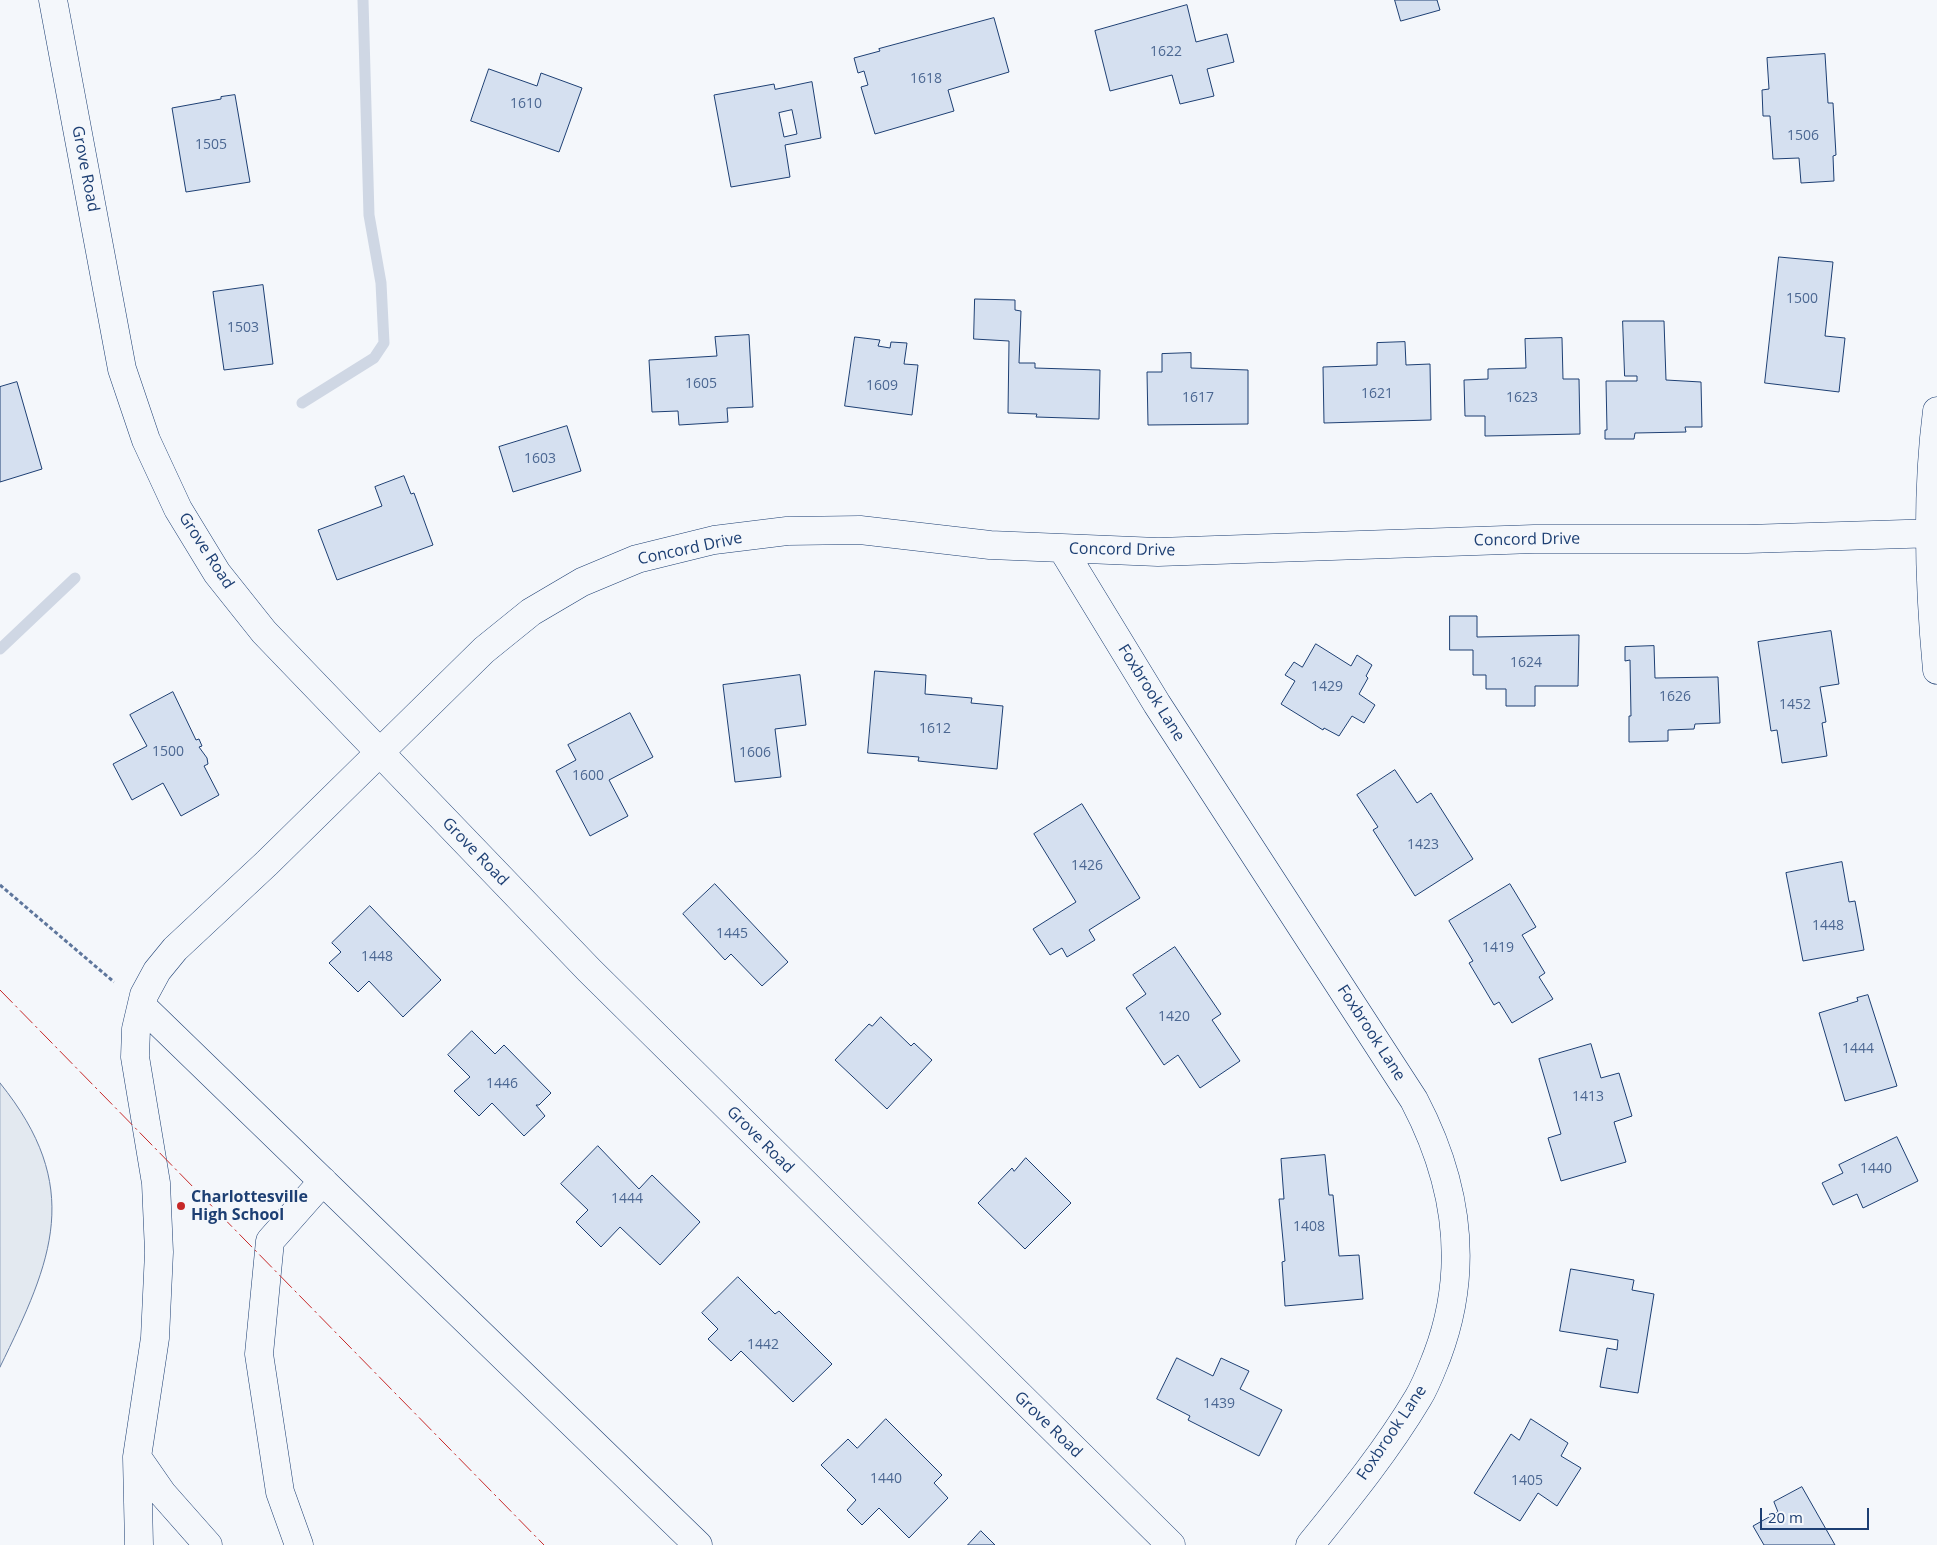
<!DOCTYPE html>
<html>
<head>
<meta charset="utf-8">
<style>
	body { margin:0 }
	#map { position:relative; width:1937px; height:1545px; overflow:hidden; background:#f4f7fb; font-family:"Open Sans",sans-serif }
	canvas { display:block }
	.scale { position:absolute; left:1760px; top:1508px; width:109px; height:22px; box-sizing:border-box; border:2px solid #1d3f73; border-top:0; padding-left:6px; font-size:15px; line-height:18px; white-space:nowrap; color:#1d3f73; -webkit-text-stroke:4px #f4f7fb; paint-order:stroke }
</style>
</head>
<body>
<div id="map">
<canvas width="1937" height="1545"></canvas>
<div class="scale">20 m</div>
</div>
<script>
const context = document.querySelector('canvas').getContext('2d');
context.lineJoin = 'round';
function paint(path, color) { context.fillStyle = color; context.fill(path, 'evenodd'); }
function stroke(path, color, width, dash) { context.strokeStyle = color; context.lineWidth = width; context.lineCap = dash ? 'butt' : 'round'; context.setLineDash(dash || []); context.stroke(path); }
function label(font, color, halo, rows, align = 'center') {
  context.font = font + ' "Open Sans",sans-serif'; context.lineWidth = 4; context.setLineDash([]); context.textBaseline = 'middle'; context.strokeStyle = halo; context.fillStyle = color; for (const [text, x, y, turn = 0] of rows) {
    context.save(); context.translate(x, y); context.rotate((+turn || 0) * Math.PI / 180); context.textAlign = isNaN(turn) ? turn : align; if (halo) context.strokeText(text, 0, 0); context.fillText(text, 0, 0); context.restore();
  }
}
const green = new Path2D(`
	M0 1083C84 1187 53 1259 0 1367Z`);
paint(green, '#e3e9f0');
stroke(green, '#687fa3', 1);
stroke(new Path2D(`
	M302 403 374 358 384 343 381 283 369 215 363 0
	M0 649 75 578`), '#cfd7e4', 11);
const building = new Path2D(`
	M1395 0H1437L1440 10 1401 21Z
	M1187 5 1196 42 1227 34 1234 62 1207 69 1214 96 1180 104 1172 75 1110 91 1095 31Z
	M994 18 1009 72 948 90 954 111 875 134 861 87 868 85 864 71 858 73 854 58 880 51 879 49Z
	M1825 54 1828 103H1833L1836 155 1833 156 1834 181 1801 183 1799 158 1773 159 1770 116H1763L1762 90 1769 89 1767 58Z
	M489 69 537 86 541 73 582 88 559 152 471 121Z
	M812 82 821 138 785 145 790 177 731 187 714 95 774 84 775 89ZM792 110 797 134 784 137 779 113Z
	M235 95 250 182 186 192 172 108 221 99V97Z
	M1779 257 1833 262 1825 336 1845 338 1839 392 1765 383Z
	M263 285 273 364 224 370 213 292Z
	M975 299 1015 300V310L1021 311 1019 363H1035V368L1100 370 1099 419 1036 417 1037 414 1008 413 1009 341 974 339Z
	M1623 321H1664L1666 380 1701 382 1702 427H1685L1686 432 1635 433 1634 439H1605V430H1607L1606 381H1637V376H1625Z
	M749 335 753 407 727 408 728 422 679 425 678 411 652 412 649 360 717 356 715 337Z
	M855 337 880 340 878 346 890 348 891 342 907 343 904 364 918 365 912 415 845 406Z
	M1562 338 1563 379H1579L1580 434 1485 436V416H1465L1464 380 1488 379V369L1526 368 1525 339Z
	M1405 342 1406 365 1430 364 1431 420 1324 423 1323 367 1377 365V343Z
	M1191 353V368L1248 370V424L1148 425 1147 372H1162V354Z
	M17 382 42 469 0 482V387Z
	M567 426 581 471 513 492 499 447Z
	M404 476 411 494 414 493 433 545 337 580 318 530 382 506 375 487Z
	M1450 616H1477V637L1579 635 1578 686H1535V706H1506V689H1486V675H1473V650H1450Z
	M1831 631 1839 684 1820 687 1826 722 1822 723 1827 756 1782 763 1777 730 1771 731 1758 642Z
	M1316 644 1351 666 1357 655 1372 665 1366 676 1368 678 1359 694 1375 705 1364 723 1352 716 1339 736 1324 728 1323 730 1281 704 1295 681 1285 675 1294 662 1302 667Z
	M1654 646 1655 678 1718 677 1720 723 1695 724 1694 729 1668 730V741L1629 742V716H1631L1630 660 1625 661V647Z
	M875 671 926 675 925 694 972 698 971 703 1003 706 997 769 918 761 919 757 868 753Z
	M800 675 806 725 775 729 781 777 735 782 723 685Z
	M173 692 196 740 199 739 202 746 199 747 207 758 208 764 204 766 219 795 181 816 163 783 132 800 113 764 147 746 130 715Z
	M630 713 653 757 609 780 628 816 590 836 556 771 576 760 568 745Z
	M1395 770 1417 803 1431 793 1473 859 1415 896 1373 830 1378 827 1357 795Z
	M1082 804 1140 898 1089 930 1095 940 1067 957 1062 948 1050 955 1033 929 1076 902 1034 834Z
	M1842 862 1849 902 1855 901 1864 950 1803 961 1786 873Z
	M715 884 788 962 762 986 731 954 725 960 683 914Z
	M1510 884 1536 927 1522 935 1545 973 1539 977 1553 999 1512 1023 1499 1002 1494 1005 1469 963 1473 961 1449 921Z
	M370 906 441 980 403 1017 369 981 358 992 329 963 341 952 332 943Z
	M1175 947 1221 1014 1212 1020 1240 1061 1200 1088 1178 1055 1164 1065 1126 1008 1146 994 1133 975Z
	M1868 995 1897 1086 1845 1101 1819 1013 1858 1001 1857 998Z
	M881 1017 911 1046 914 1043 932 1060 887 1109 835 1060 869 1024 872 1026Z
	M472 1031 495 1054 504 1045 551 1093 539 1105H536L545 1116 524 1136 492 1103 479 1116 454 1091 470 1077 448 1055Z
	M1591 1044 1601 1078 1619 1073 1632 1116 1614 1122 1626 1162 1561 1181 1548 1138 1561 1134 1539 1059Z
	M1897 1137 1918 1181 1863 1208 1857 1194 1833 1205 1822 1183 1843 1173 1839 1165Z
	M598 1146 639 1189 652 1175 700 1222 660 1265 620 1227 601 1247 576 1222 588 1210 561 1184Z
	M1325 1155 1329 1195H1333L1339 1256 1359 1255 1363 1299 1285 1306 1282 1262 1285 1261 1279 1199H1284L1281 1159Z
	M1026 1158 1071 1203 1025 1249 978 1203 1012 1168 1014 1171Z
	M1571 1269 1634 1280 1632 1290 1654 1294 1638 1393 1600 1387 1607 1348 1617 1350 1618 1340 1560 1331Z
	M738 1277 775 1314 779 1311 832 1364 793 1402 741 1351 731 1361 708 1339 718 1329 702 1313Z
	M1177 1358 1213 1376 1221 1358 1249 1371 1240 1389 1282 1410 1259 1456 1188 1420 1190 1416 1157 1399Z
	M886 1419 942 1475 934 1483 948 1498 909 1538 879 1508 862 1525 847 1510 856 1500 821 1465 848 1439 857 1448Z
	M1531 1419 1568 1443 1561 1456 1581 1468 1557 1506 1538 1493 1520 1521 1474 1493 1511 1434 1519 1440Z
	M1802 1487 1835 1545H1764L1753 1526 1778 1512 1774 1502Z
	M981 1531 995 1545H968Z`);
paint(building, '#d5e0f0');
stroke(building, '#1d3f73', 1);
const minor = new Path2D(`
	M53 0 122 369 146 440 178 509 217 573 264 632 589 970 1171 1545
	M1937 411C1926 496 1929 585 1937 670
	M1063 550 1157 704 1414 1100C1457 1182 1470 1269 1437 1356 1431 1371 1426 1385 1418 1398 1387 1450 1348 1498 1310 1545
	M142 1006 698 1545
	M137 1457 162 1493 208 1545
	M139 1545 137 1457 155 1338 159 1252 156 1183 135 1057 136 1029 144 995 157 971 175 949 267 863 484 650 531 612 582 582 637 559 714 540 787 531 860 530 990 545 1158 552 1534 539H1747L1937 533
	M299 1545 280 1492 259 1354 270 1241 323 1181`);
stroke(minor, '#1d3f73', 29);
stroke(new Path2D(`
	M0 885 114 982`), '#5e769c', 3, [4, 2.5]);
stroke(minor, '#f4f7fb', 28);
stroke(new Path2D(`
	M0 990 544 1545`), '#c62828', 1, [18, 4, 2.5, 4]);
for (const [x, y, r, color] of [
	[181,1206,5,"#c62828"]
]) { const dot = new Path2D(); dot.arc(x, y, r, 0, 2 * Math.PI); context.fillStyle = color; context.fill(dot); stroke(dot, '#f4f7fb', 2); }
label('14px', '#4b6792', null, [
	["1622",1166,52],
	["1618",926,79],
	["1610",526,104],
	["1506",1803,136],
	["1505",211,145],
	["1500",1802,299],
	["1503",243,328],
	["1605",701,384],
	["1609",882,386],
	["1621",1377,394],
	["1617",1198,398],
	["1623",1522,398],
	["1603",540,459],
	["1624",1526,663],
	["1429",1327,687],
	["1626",1675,697],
	["1452",1795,705],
	["1612",935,729],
	["1500",168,752],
	["1606",755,753],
	["1600",588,776],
	["1423",1423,845],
	["1426",1087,866],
	["1448",1828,926],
	["1445",732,934],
	["1419",1498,948],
	["1448",377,957],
	["1420",1174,1017],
	["1444",1858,1049],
	["1446",502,1084],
	["1413",1588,1097],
	["1440",1876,1169],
	["1444",627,1199],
	["1408",1309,1227],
	["1442",763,1345],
	["1439",1219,1404],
	["1440",886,1479],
	["1405",1527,1481]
]);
label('16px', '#1d3f73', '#f4f7fb', [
	["Grove Road",85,169,79],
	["Concord Drive",1527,540,-1],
	["Concord Drive",690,549,-12],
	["Concord Drive",1122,550,1],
	["Grove Road",206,551,57],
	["Foxbrook Lane",1151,693,58],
	["Grove Road",475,852,46],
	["Foxbrook Lane",1371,1033,57],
	["Grove Road",760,1140,45],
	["Grove Road",1048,1425,44],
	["Foxbrook Lane",1392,1433,-56]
]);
label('bold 16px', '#1d3f73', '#f4f7fb', [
	["Charlottesville",191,1197],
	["High School",191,1215]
], 'left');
</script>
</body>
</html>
